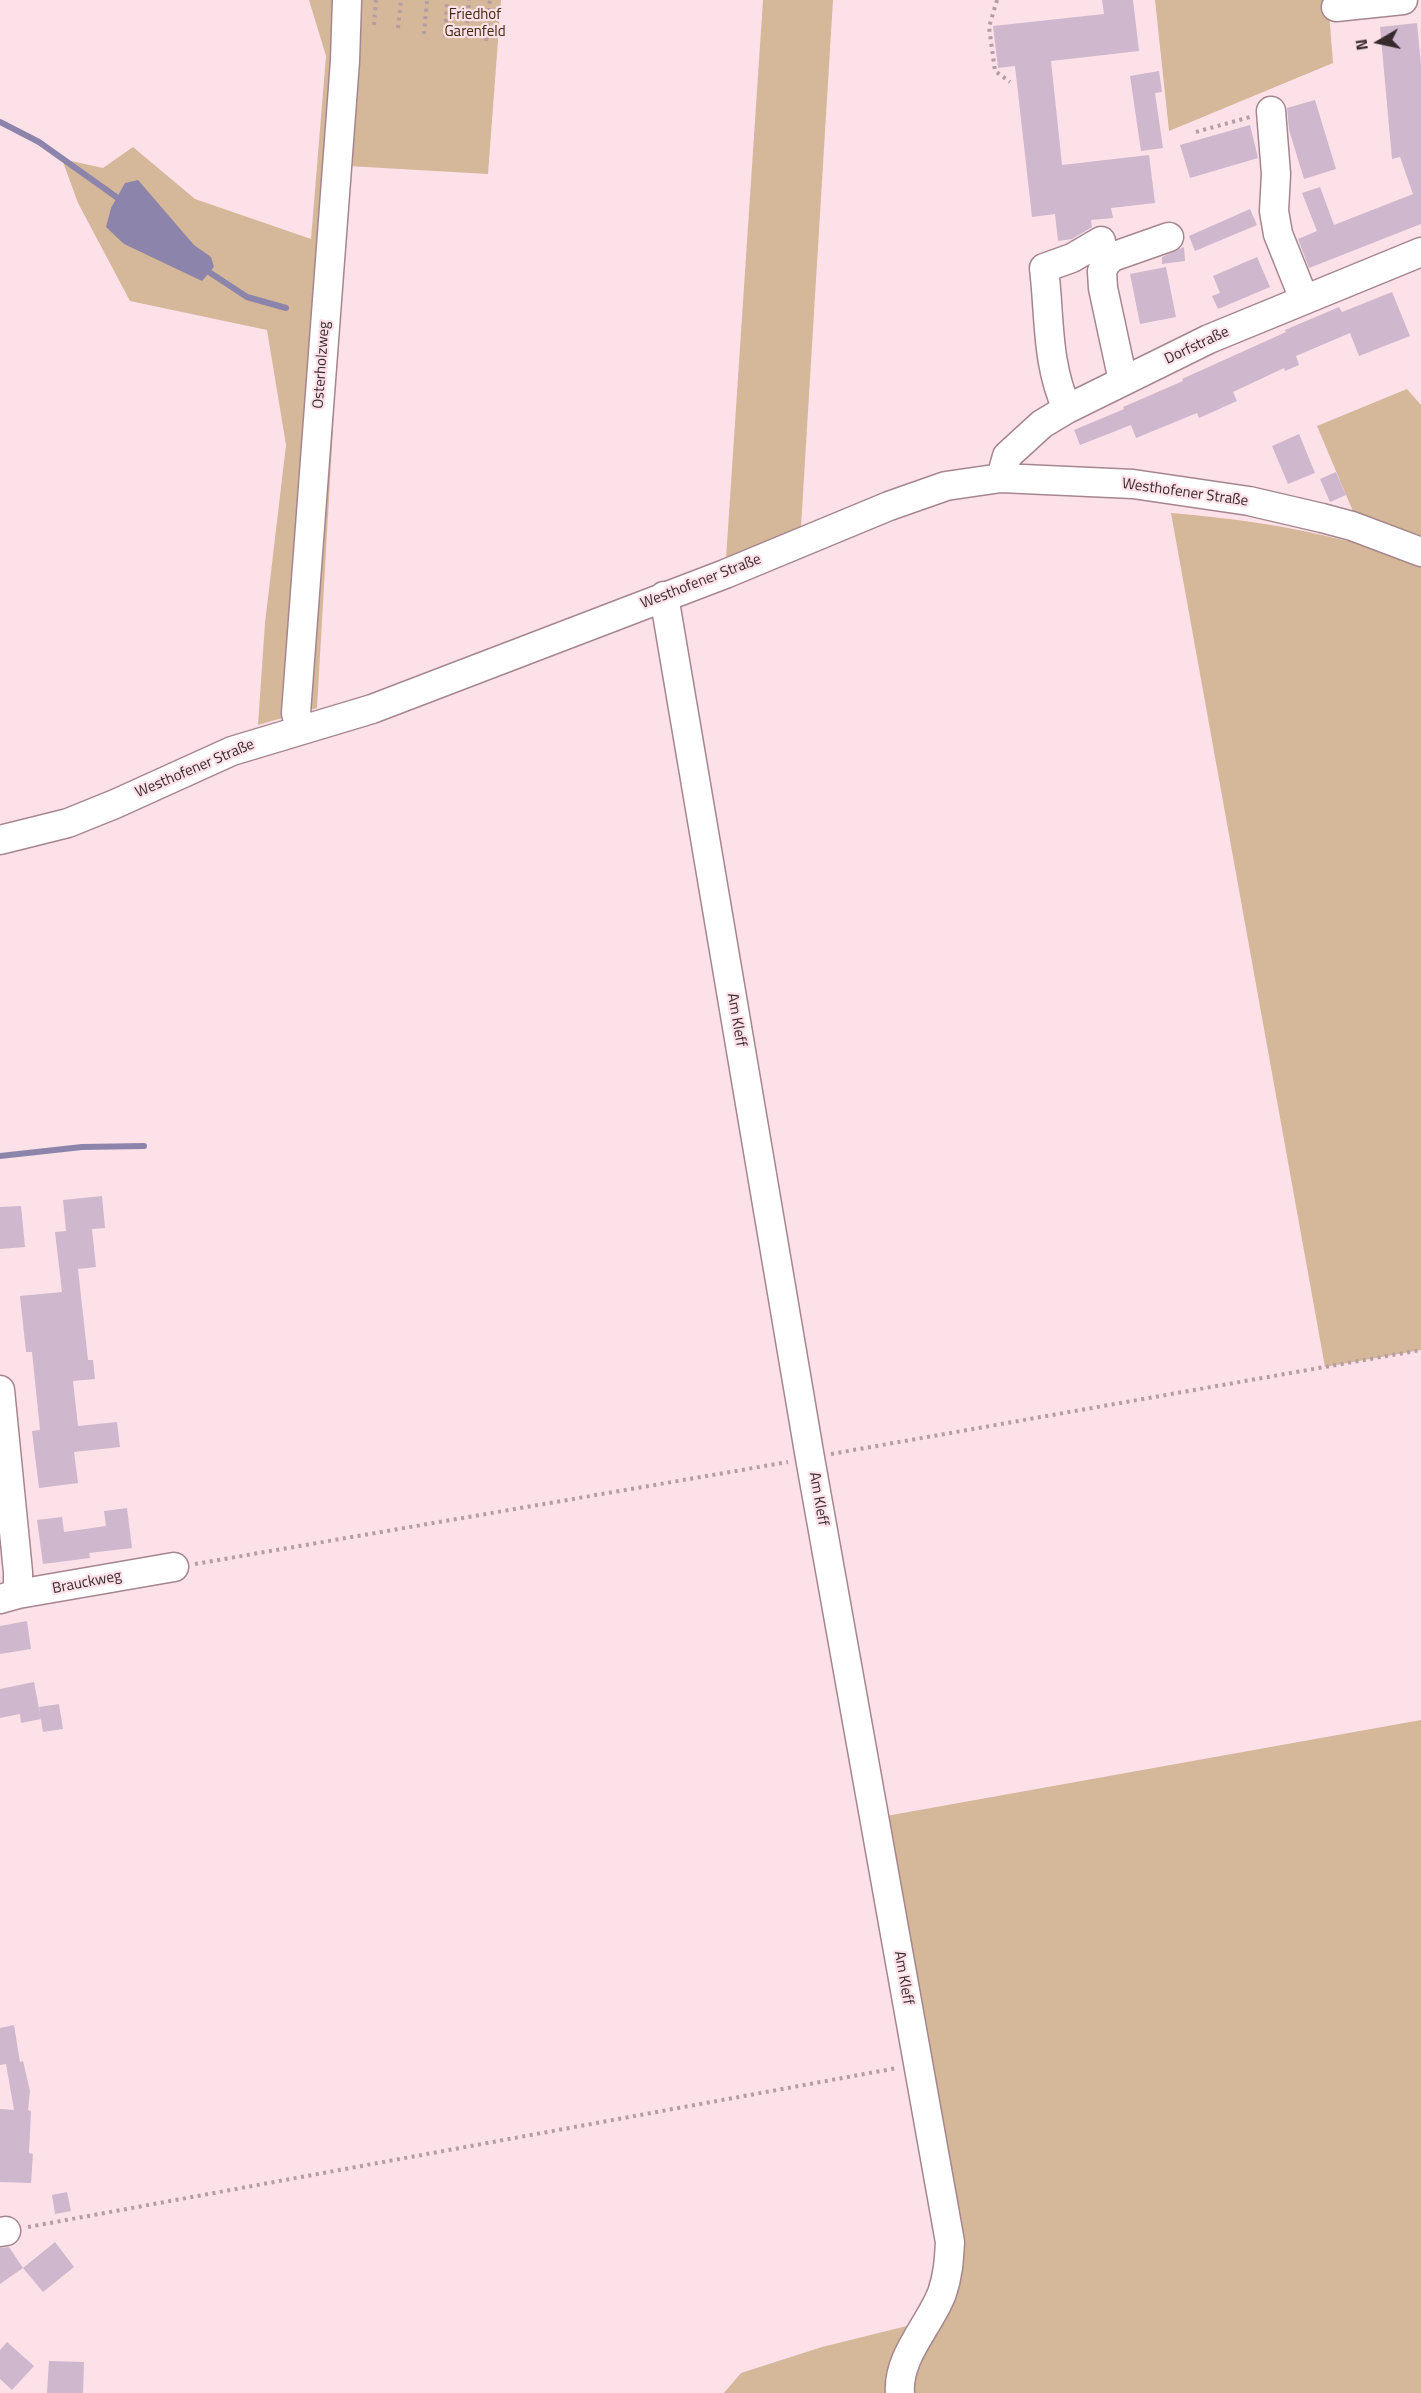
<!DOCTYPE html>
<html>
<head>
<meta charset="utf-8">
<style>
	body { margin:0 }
	#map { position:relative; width:1421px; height:2393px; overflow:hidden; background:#fde1e8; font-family:"Titillium Web",sans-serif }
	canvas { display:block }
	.north { position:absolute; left:1349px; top:12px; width:60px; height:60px; -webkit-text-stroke:4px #fde1e8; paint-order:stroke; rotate:261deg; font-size:16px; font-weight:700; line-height:24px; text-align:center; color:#372a2d }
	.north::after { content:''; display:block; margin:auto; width:21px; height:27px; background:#372a2d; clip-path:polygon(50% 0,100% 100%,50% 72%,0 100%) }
</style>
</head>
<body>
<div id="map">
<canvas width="1421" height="2393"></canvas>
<div class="north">N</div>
</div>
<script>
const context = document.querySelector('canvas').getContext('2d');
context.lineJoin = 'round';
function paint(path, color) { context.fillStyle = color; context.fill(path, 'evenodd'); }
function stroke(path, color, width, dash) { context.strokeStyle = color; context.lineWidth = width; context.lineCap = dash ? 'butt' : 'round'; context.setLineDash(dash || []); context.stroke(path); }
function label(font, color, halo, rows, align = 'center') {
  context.font = font + ' "Titillium Web",sans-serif'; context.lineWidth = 4.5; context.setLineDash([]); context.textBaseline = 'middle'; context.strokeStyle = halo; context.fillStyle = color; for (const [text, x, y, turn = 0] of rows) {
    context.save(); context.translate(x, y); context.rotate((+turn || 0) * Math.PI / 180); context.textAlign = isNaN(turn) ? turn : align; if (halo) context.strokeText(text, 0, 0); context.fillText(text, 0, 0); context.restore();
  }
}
paint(new Path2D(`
	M309 0H501L488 174 348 166 317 708 258 725 265 623 286 445 267 330 130 301 78 203 62 159 103 168 133 147 195 199 311 239 326 56Z
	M763 0H833L800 543 725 574Z
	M1155 0H1328L1333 63 1169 131Z
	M1407 389 1421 405V1350L1325 1367 1171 513C1231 518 1289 526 1347 541L1352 526V509L1317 426Z
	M1421 1720V2393H724L741 2373 822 2347 927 2321 948 2272 875 1818Z`), '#d5b79a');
paint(new Path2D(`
	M138 180 194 245 211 257 214 267 202 281 124 244 106 227 111 208 125 183Z`), '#8d84ab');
stroke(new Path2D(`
	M0 122 39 142 122 201
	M206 270 247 297 286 308
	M0 1156 82 1147 144 1146`), '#8d84ab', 6);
paint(new Path2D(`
	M1102 0H1133L1139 51 1051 61 1062 165 1149 155 1155 203 1111 208 1113 218 1091 220 1092 227 1072 239 1058 241 1055 214 1032 217 1015 66 998 68 993 26 1104 14Z
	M1417 23 1421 65V224L1309 268 1298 239 1317 231 1302 193 1320 187 1334 225 1413 194 1400 157 1392 159 1380 27Z
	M1159 71 1162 92 1155 93 1163 148 1141 151 1130 76Z
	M1315 100 1336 169 1304 179 1289 130 1287 108Z
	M1250 125 1258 158 1190 178 1180 145Z
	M1250 209 1257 225 1195 251 1189 236Z
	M1184 247 1185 261 1162 264V257Z
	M1257 257 1270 287 1218 309 1212 296 1220 293 1213 276Z
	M1166 267 1176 317 1140 324 1130 274Z
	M1392 292 1410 336 1359 356 1350 333 1296 356 1299 365 1285 371 1284 368 1233 392 1237 401 1199 418 1197 413 1136 438 1131 425 1080 445 1074 430 1124 409 1123 407 1183 381 1182 379 1286 332 1285 330 1339 307 1342 312Z
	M1299 434 1315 473 1288 484 1272 446Z
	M1336 472 1346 495 1330 502 1320 479Z
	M102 1196 105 1228 92 1229 96 1267 78 1269 88 1360H93L95 1379 73 1381 78 1426 117 1422 120 1447 74 1452 78 1483 39 1488 32 1431 40 1430 32 1352H26L20 1296 62 1292 55 1232 66 1231 63 1200Z
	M21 1206 25 1247 0 1249V1207Z
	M127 1508 132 1548 89 1553 90 1558 43 1564 37 1520 62 1517 64 1532 106 1526 104 1511Z
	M27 1621 31 1649 0 1654V1626Z
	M34 1682 41 1719 21 1723 20 1714 0 1718V1689Z
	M59 1704 63 1729 43 1732 39 1707Z
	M14 2025 20 2062 23 2061 30 2091 28 2110 31 2111 29 2153 33 2154 31 2183 0 2182V2109L14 2110 6 2064 0 2065V2028Z
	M67 2192 71 2211 55 2214 52 2195Z
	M55 2242 74 2267 43 2292 23 2268Z
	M9 2247 23 2268 0 2284V2248Z
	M7 2342 34 2366 12 2390 0 2379V2350Z
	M49 2361 84 2362 83 2393H47Z`), '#cfb7cd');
const minor = new Path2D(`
	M1336 7 1403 0
	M1271 111 1276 174 1274 211 1278 234 1304 299
	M1123 381 1103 288 1102 271 1106 263 1112 257 1169 237
	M1067 409C1046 362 1050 318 1044 268L1072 258 1101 241
	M1001 478 1007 456 1042 424 1067 409 1209 339 1421 252
	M664 596 810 1458 950 2242C949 2260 948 2276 942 2293 930 2325 897 2357 900 2393
	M300 729 296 713 345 61 347 0
	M0 840 68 823 115 804 232 751 372 709 725 574 889 506 946 486 1001 478 1133 484 1249 501 1322 518 1352 526 1421 552
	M0 1390 18 1572V1594
	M0 1599 18 1594 174 1567
	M0 2232 6 2231`);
stroke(minor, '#a6868e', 31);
stroke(new Path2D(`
	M997 0 989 27 995 71 1010 82
	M374 25 376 0
	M398 28 401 0
	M424 34 427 0
	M445 37 447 0
	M466 38 469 0
	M486 41 490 0
	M1196 132 1250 117
	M831 1454 1421 1350
	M195 1564 788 1462
	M28 2227 897 2068`), '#b49da3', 4, [3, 4.5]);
stroke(minor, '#fff', 28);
label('15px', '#41290e', '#fde1e8', [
	["Friedhof",475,15],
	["Garenfeld",475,32]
]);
label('15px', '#372a2d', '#fde1e8', [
	["Dorfstraße",1197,346,-25],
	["Osterholzweg",322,365,-86],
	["Westhofener Straße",1185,493,8],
	["Westhofener Straße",701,582,-21],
	["Westhofener Straße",195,769,-23],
	["Am Kleff",736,1020,80],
	["Am Kleff",818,1499,80],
	["Brauckweg",87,1583,-11],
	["Am Kleff",903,1978,80]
]);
</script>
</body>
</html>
